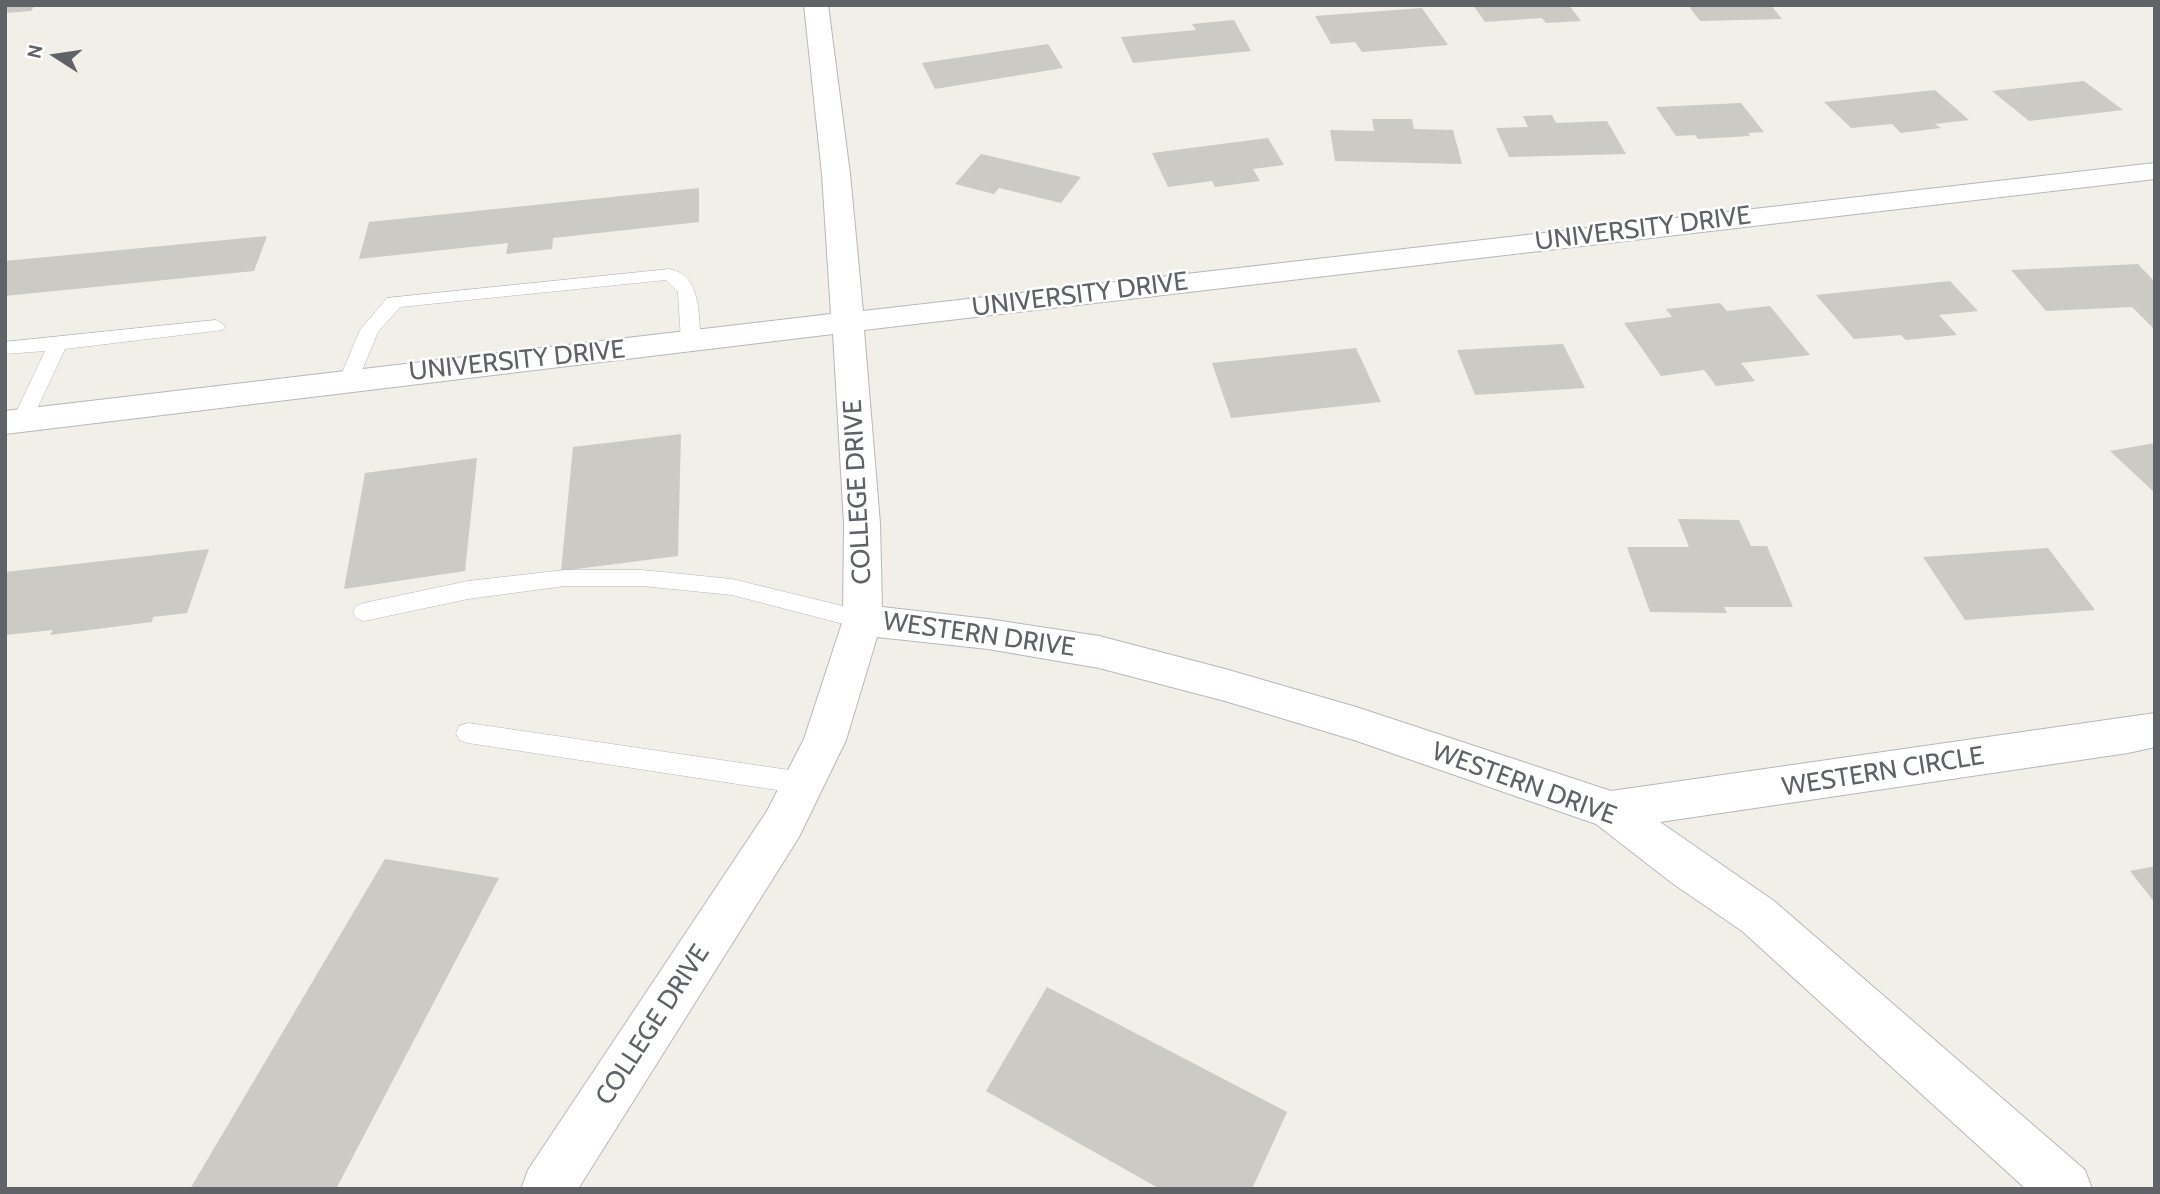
<!DOCTYPE html>
<html>
<head>
<meta charset="utf-8">
<style>
	body { margin:0 }
	#map { position:relative; width:2160px; height:1194px; overflow:hidden; background:#f1efe8; font-family:Cabin,sans-serif }
	canvas { display:block }
	.frame { position:absolute; inset:0; border:7px solid #5f6368; pointer-events:none }
	.north { position:absolute; left:21px; top:21px; width:70px; height:70px; -webkit-text-stroke:5px #fff; paint-order:stroke; rotate:282deg; font-size:19px; font-weight:700; line-height:28px; text-align:center; color:#5f6368 }
	.north::after { content:''; display:block; margin:auto; width:24px; height:32px; background:#5f6368; clip-path:polygon(50% 0,100% 100%,50% 72%,0 100%) }
</style>
</head>
<body>
<div id="map">
<canvas width="2160" height="1194"></canvas>
<div class="frame"></div>
<div class="north">N</div>
</div>
<script>
const context = document.querySelector('canvas').getContext('2d');
context.lineJoin = 'round';
function paint(path, color) { context.fillStyle = color; context.fill(path, 'evenodd'); }
function stroke(path, color, width, dash) { context.strokeStyle = color; context.lineWidth = width; context.lineCap = dash ? 'butt' : 'round'; context.setLineDash(dash || []); context.stroke(path); }
function label(font, color, halo, rows, align = 'center') {
  context.font = font + ' Cabin,sans-serif'; context.lineWidth = 5; context.setLineDash([]); context.textBaseline = 'middle'; context.strokeStyle = halo; context.fillStyle = color; for (const [text, x, y, turn = 0] of rows) {
    context.save(); context.translate(x, y); context.rotate((+turn || 0) * Math.PI / 180); context.textAlign = isNaN(turn) ? turn : align; if (halo) context.strokeText(text, 0, 0); context.fillText(text, 0, 0); context.restore();
  }
}
paint(new Path2D(`
	M5 5H35L31 11 5 13Z
	M1473 5H1569L1581 21 1546 23 1542 18 1485 22Z
	M1688 5H1771L1782 19 1700 21Z
	M1422 8 1448 45 1362 52 1355 42 1331 44 1315 16Z
	M1234 20 1251 51 1133 63 1121 37 1196 30 1192 24Z
	M1048 44 1063 68 935 89 922 63Z
	M2084 81 2123 110 2029 121 1992 91Z
	M1935 90 1969 120 1935 124 1941 128 1901 133 1892 124 1851 128 1824 102Z
	M1741 103 1764 132 1748 133 1750 136 1698 139 1695 135 1676 136 1656 107Z
	M1552 115 1556 123 1607 121 1626 154 1509 157 1496 128 1528 127 1523 116Z
	M1372 119H1412L1414 129 1453 130 1462 164 1335 161 1330 130 1374 131Z
	M1268 138 1284 165 1253 169 1260 181 1215 187 1212 181 1168 187 1152 153Z
	M981 154 1081 177 1061 203 999 188 994 194 955 184Z
	M699 188V222L553 238 552 249 506 254 508 243 359 259 369 222Z
	M267 236 254 271 5 296V261Z
	M2138 264 2155 282V330L2132 307 2046 311 2011 270Z
	M1950 281 1978 311 1939 315 1957 335 1906 340 1901 335 1854 339 1816 295Z
	M1720 303 1727 311 1770 306 1810 355 1741 363 1755 381 1716 386 1704 370 1661 376 1624 323 1672 317 1666 309Z
	M1563 344 1585 388 1475 395 1457 350Z
	M1356 348 1381 402 1231 418 1212 363Z
	M681 434 678 556 561 571 573 447Z
	M2155 443V493L2110 451Z
	M477 458 465 571 344 589 365 473Z
	M1678 519 1739 520 1751 546H1767L1793 607H1724L1727 613 1650 612 1627 547H1689Z
	M2048 548 2095 610 1965 620 1923 557Z
	M209 549 187 613 153 617 152 622 50 635 53 630 5 635V572Z
	M385 859 499 878 336 1189H190Z
	M2155 866V903L2130 871Z
	M1047 987 1287 1112 1252 1189H1160L986 1091Z`), '#cccac5');
const lane = new Path2D(`
	M670 269C702 276 698 315 701 341L698 345H684L681 341 678 292 666 280 400 307 378 332 356 385H342L339 380 360 330 387 298Z
	M216 320 225 326 223 330 65 349 29 426H15L12 421 45 351 5 354V342Z
	M565 570H642L732 579 863 611 871 614 875 620 871 626 863 629 732 595 642 586H565L468 599 364 621 356 618 353 612 356 606 364 603 468 581Z
	M468 723 803 772 812 775 816 783 812 791 803 794 468 743 459 740 456 733 459 726Z`);
const street = new Path2D(`
	M804 5H828L850 174 863 311 2155 163V179L864 330 880 524 882 607 988 619 1099 636 1225 669 1356 707 1611 791 2155 713V747L2128 753 1660 822 1774 901 2085 1170 2092 1189H2026L1742 931 1672 883 1596 824 1354 740 1225 701 1099 668 988 649 877 637 846 740 799 837 578 1189H521L528 1170 767 811 804 739 843 620 844 524 833 334 5 434V411L831 314 822 174Z`);
stroke(lane, '#b5b8bc', 1);
stroke(street, '#b5b8bc', 2);
paint(lane, '#fff');
paint(street, '#fff');
label('26px', '#5f6368', '#fff', [
	["UNIVERSITY DRIVE",1643,229,-7],
	["UNIVERSITY DRIVE",1080,295,-7],
	["UNIVERSITY DRIVE",517,361,-6],
	["COLLEGE DRIVE",858,492,-93],
	["WESTERN DRIVE",979,635,8],
	["WESTERN CIRCLE",1883,772,-9],
	["WESTERN DRIVE",1524,784,20],
	["COLLEGE DRIVE",653,1025,-57]
]);
</script>
</body>
</html>
